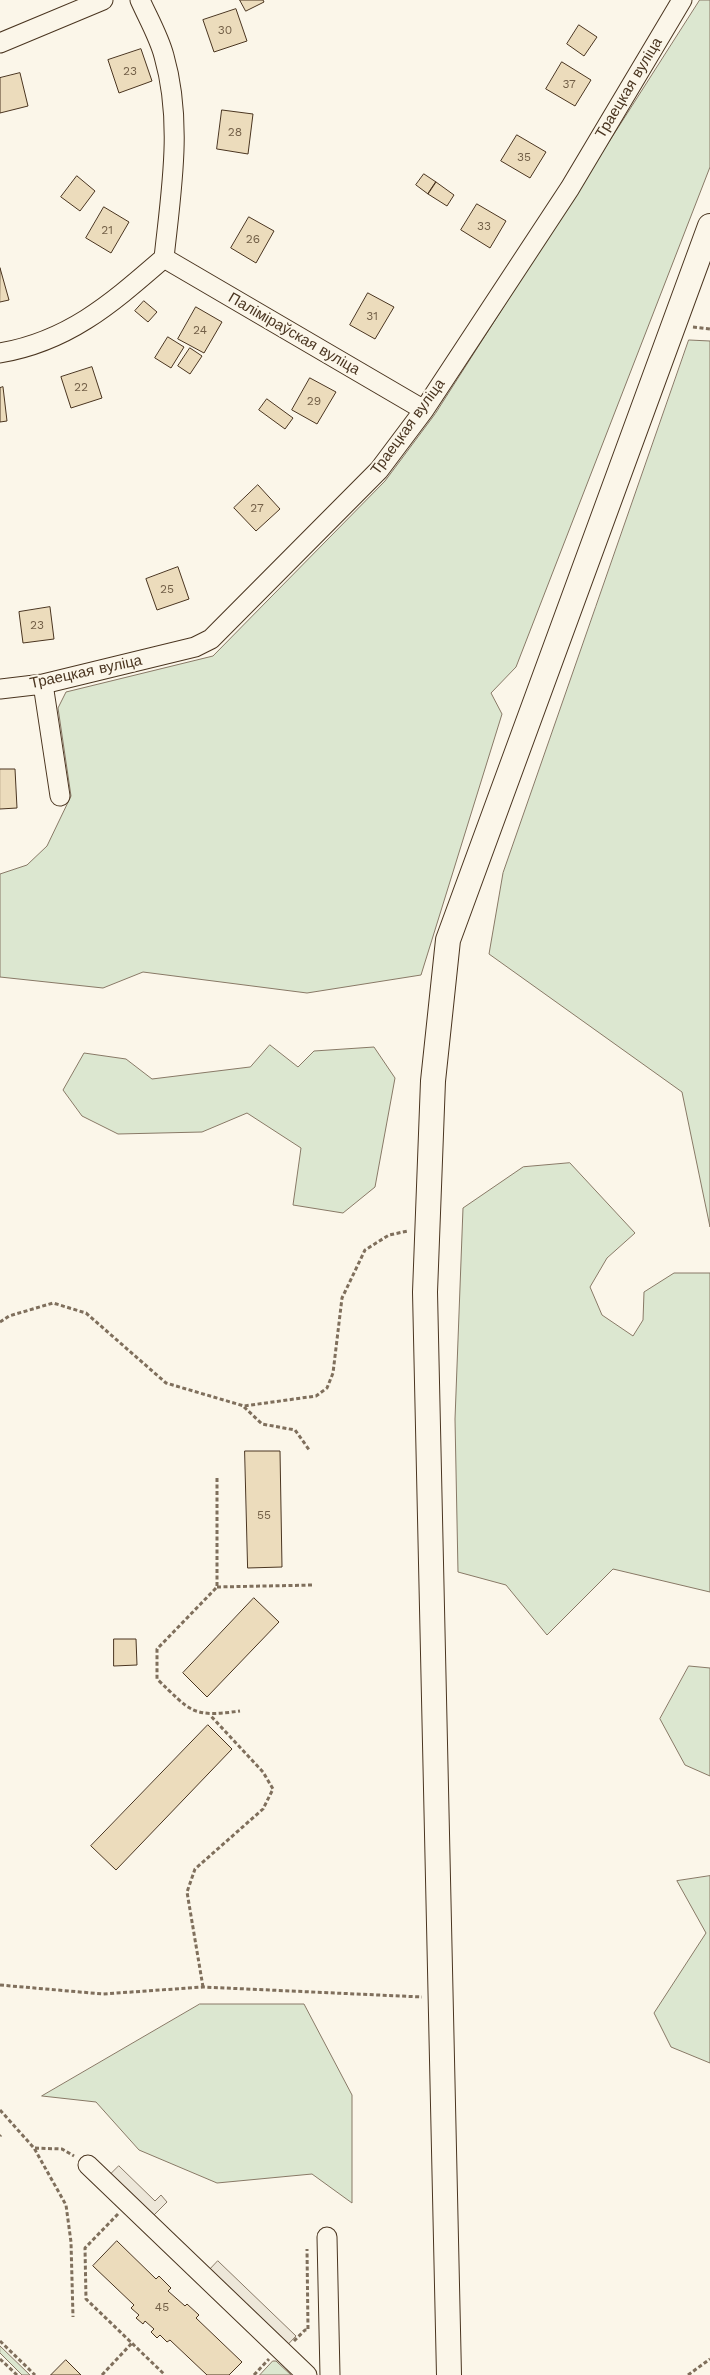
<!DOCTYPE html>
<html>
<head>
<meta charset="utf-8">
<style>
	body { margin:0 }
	canvas { display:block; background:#fbf6e9 }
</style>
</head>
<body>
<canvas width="710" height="2375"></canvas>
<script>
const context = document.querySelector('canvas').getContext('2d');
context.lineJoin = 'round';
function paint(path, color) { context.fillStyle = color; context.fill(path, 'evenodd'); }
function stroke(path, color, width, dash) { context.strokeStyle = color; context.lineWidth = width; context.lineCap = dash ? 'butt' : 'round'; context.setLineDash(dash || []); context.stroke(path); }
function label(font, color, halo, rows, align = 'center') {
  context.font = font + ' "Work Sans",sans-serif'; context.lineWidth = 4; context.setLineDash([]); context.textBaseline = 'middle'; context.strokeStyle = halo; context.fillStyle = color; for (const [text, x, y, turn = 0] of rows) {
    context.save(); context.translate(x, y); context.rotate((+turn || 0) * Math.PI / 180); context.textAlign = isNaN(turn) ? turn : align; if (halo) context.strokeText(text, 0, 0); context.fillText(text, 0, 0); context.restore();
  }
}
const green = new Path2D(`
	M700 0H710V167L516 667 491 693 502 714 421 975 307 993 143 972 103 988 0 977V874L27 865 47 846 71 796 58 708 66 692 213 656 385 481 435 414Z
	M689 340 710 341V1227L682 1092 489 954 503 873Z
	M270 1045 298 1067 314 1051 374 1047 395 1078 375 1187 343 1213 293 1205 301 1148 247 1113 202 1132 118 1134 82 1116 63 1090 84 1053 126 1059 152 1079 250 1067Z
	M570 1163 635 1233 607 1258 590 1287 602 1315 633 1336 643 1320 644 1292 674 1273H710V1592L613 1569 547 1635 506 1585 458 1572 455 1419 463 1208 523 1167Z
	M689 1666 710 1668V1776L685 1765 660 1719Z
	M710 1876V2063L671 2047 654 2013 706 1933 677 1881Z
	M200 2004H304L352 2095V2203L312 2174 217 2183 139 2150 96 2102 42 2096Z
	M0 2346 30 2375H22L0 2353Z
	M273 2361H276L291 2375H260Z`);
paint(green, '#dce7d0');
stroke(green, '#887966', 1);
const parking = new Path2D(`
	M119 2166 155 2201 161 2195 167 2202 142 2227 99 2186Z
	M218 2261 296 2336 277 2356 199 2281Z`);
paint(parking, '#ede7d9');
stroke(parking, '#887966', 1);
const building = new Path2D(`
	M240 0H263L264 2 246 11Z
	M236 9 247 41 214 52 203 20Z
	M579 25 597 37 584 56 567 44Z
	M141 49 152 81 119 93 108 60Z
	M562 62 591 80 575 106 546 89Z
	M20 73 28 106 0 113V78Z
	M222 110 253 114 248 154 217 149Z
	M517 135 546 152 530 178 501 161Z
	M424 174 436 182 428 194 416 185Z
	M77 176 95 191 80 211 61 197Z
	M436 182 454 195 447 206 428 194Z
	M477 204 506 221 490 248 461 230Z
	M104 207 129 222 111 253 86 238Z
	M249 217 274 231 256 263 231 248Z
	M0 268 9 300 0 302Z
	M368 293 394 307 375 339 350 325Z
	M144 301 157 312 148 322 135 311Z
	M196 307 222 322 204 353 178 339Z
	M168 337 184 347 171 368 155 358Z
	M190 348 202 356 190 374 178 366Z
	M92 367 102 398 71 408 61 377Z
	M310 378 336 392 317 424 292 410Z
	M3 387 7 421 0 422V388Z
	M267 399 293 418 285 429 259 410Z
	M258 485 280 509 256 531 234 508Z
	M178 567 189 599 157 610 146 579Z
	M50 607 54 639 23 643 19 612Z
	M0 769H15L17 808 0 809Z
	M245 1451H280L282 1567 248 1568Z
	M254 1598 279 1622 207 1697 183 1673Z
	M114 1639H136L137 1665 114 1666Z
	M208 1725 232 1749 116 1870 91 1846Z
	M117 2241 156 2279 159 2276 171 2288 168 2291 185 2306 187 2304 199 2315 196 2318 242 2362 229 2375H207L170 2340 167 2342 160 2335 157 2338 151 2332 154 2329 145 2321 143 2324 136 2318 139 2315 131 2308 134 2305 93 2266Z
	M66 2360 81 2375H51Z`);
paint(building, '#ecdcbc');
stroke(building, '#4a3520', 1);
const minor = new Path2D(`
	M140 0C148 18 159 37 164 56 183 122 171 192 164 258
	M0 43 103 0
	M0 353C70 341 113 302 164 258L424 410
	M43 684 60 796
	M0 689 43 684 195 647 211 639 379 470 424 410 570 188 682 0
	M88 2165 307 2375
	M327 2237 330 2375`);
const major = new Path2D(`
	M449 2375 425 1292 433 1081 448 940 710 226`);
stroke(minor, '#4a3520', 21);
stroke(major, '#4a3520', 26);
stroke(new Path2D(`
	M693 327 710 329
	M0 1322 9 1316 53 1303 86 1313 166 1383 244 1406 316 1396 327 1388 333 1373 342 1298 365 1250 389 1235 408 1231
	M244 1407 262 1424 295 1430 310 1451
	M217 1478V1587L157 1649V1679C191 1711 191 1718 240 1711
	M217 1587 313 1585
	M0 1985 103 1994 203 1987 422 1997
	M203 1987 187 1892 195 1869 263 1809 273 1789 263 1772 210 1715
	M0 2110 34 2148 66 2205 71 2242 73 2317
	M0 2136 1 2135
	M35 2148 62 2149 74 2156
	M118 2214 85 2248 86 2299 165 2375
	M0 2341 35 2375
	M294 2341 305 2330H308L307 2249
	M0 2359 17 2375
	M102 2375 132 2343
	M254 2375 269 2359
	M688 2375 710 2359`), '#7f6f5c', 3, [4, 2.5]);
stroke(minor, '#fbf6e9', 19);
stroke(major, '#fbf6e9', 24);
label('12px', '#725f47', null, [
	["30",225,30],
	["23",130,71],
	["37",569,84],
	["28",235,132],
	["35",524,157],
	["33",484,226],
	["21",107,230],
	["26",253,239],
	["31",372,316],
	["24",200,330],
	["22",81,387],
	["29",314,401],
	["27",257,508],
	["25",167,589],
	["23",37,625],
	["55",264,1515],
	["45",162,2307]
]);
label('15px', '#4a3520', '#fbf6e9', [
	["Траецкая вуліца",629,88,-59],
	["Паліміраўская вуліца",294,334,30],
	["Траецкая вуліца",408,427,-54],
	["Траецкая вуліца",86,672,-12]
]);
</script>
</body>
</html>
